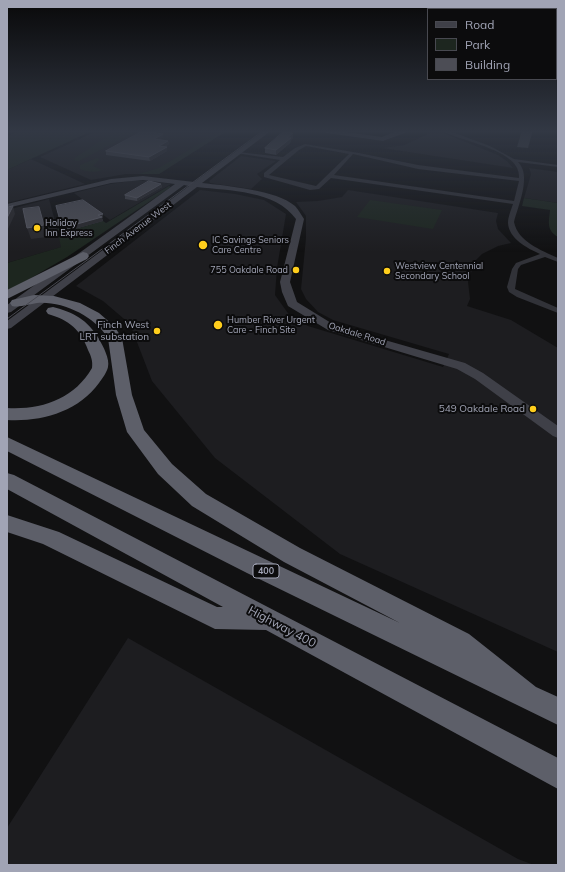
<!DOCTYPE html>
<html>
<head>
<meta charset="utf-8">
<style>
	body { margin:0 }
	#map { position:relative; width:565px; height:872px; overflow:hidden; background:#111112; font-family:Mulish,sans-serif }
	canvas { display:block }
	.frame { position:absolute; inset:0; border:8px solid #a1a4b5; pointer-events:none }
	.legend { position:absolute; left:427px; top:8px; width:130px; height:72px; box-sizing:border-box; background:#0c0c0d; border:1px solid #484950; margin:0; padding:5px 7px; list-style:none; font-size:12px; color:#a1a4b5 }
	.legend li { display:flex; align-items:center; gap:8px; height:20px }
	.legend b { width:20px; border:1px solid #484950 }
</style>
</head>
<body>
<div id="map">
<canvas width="565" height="872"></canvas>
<div class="frame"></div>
<ul class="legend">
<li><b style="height:5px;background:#3f4048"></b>Road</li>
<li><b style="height:11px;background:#1d261f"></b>Park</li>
<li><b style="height:11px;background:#4c4d55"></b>Building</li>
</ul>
</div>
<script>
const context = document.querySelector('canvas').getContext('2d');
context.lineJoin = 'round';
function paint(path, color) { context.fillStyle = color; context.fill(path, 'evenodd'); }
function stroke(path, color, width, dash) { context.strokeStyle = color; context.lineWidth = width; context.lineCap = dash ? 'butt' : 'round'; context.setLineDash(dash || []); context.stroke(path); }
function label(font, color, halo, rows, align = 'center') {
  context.font = font + ' Mulish,sans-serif'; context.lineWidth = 4; context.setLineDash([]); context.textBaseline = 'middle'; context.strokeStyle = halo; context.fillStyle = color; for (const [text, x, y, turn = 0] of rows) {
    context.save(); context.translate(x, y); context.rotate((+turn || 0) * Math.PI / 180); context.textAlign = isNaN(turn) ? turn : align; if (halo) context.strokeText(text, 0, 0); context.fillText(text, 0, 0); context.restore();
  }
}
paint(new Path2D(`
	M99 130H228L159 174H126L91 180 40 157Z
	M426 130H436L498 155 507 161 513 168 382 148 405 145 421 137 427 135Z
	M241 156 276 161 257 174 262 179 251 189 210 183 209 181Z
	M31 159 85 184 7 203V170Z
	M529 168 558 172V203L524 198 531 174Z
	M131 181H153L171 184 110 220 74 193 110 184Z
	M200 190 235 194 264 200 286 214 277 268 275 295 290 316 308 326 443 367 449 354 333 320 318 312 306 299 301 289 306 238V216L296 202 318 201 342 197 348 190 498 213 496 221 498 229 511 243 498 246 482 254 475 261 468 282 470 299 467 306 511 320 558 348V652L340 554 215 458 152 381 130 324 103 301 76 286Z
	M49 199 62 247 7 263V210Z
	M128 638 518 859 534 865H7V828Z`), '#1d1d20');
paint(new Path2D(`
	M22 130H94L7 170V136Z
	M117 130H139L79 161H75L74 159 76 157Z
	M222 130H228L159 174H139L159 168Z
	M97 158 100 159 93 166 102 170C96 173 86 172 80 169V165Z
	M169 186 171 187 67 257 7 292V263L61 247 57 229 64 228 71 230 103 221 106 223Z
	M524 198 558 203V237C546 230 549 222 550 210L522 206Z
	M370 200 442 210 433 229 357 217Z`), '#1d261f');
paint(new Path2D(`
	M441 130H447L490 146 514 159 558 165V167L518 162C532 175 518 206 514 222 518 242 541 250 558 258V262L545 257 521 265 518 269 515 289 558 308V313L517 297 509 292 507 287 512 269 516 263 540 254C527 248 509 239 508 223 508 217 511 210 513 204L331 178 319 189 310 190 264 177V173L280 160 236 153 238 152 283 157 295 148 305 144 359 153 418 165 519 178C522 149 459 142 441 130ZM306 146 349 154 316 186 269 175 299 150ZM353 154 418 169 519 181 514 201 334 175Z`), '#313238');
paint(new Path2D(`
	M265 130H272L202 183C227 186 277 190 295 206 299 210 301 215 304 219L290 282 297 302 336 326 465 363 483 373 558 426V438L553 436 475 379 457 369 328 330 288 306 282 292 280 282 296 219C275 190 230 191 197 187L11 328 7 329V321L189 186 184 185 11 312 7 313V305L175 184 143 180 111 183 7 208V204L111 179 143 176 194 182Z
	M317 130H332L382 137 399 130H413L383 141 320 132Z`), '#3f4048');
paint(new Path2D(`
	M83 252 87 253 89 256 87 259 7 299V290Z
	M34 295 54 296 80 303 99 313 114 326 122 338 132 395 144 430 172 464 206 494 300 548 469 634 536 687 558 697V725L247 573 7 451V437L400 623 284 562 192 506 158 474 127 432 116 395 108 338C94 316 63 301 37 303 29 304 20 308 12 306L10 303 12 300Z
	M53 307C73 312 88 320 99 339 103 346 110 359 108 367 107 372 102 379 99 383 78 412 41 422 7 420V408C42 410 74 399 92 368 93 361 91 356 88 350 81 330 69 320 48 314L46 311 48 308Z
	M7 473 14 475 558 758V789L266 630 215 629 43 544 7 532V515L59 532 217 607H223L7 489Z`), '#5d5f69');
stroke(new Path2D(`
	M7 319 264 130`), '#484951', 1);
paint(new Path2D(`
	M522 130H533L528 148 517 147Z
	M293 133V138L291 140 290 143 276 155 265 153V148Z
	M163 134V137L159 139 168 141 169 144 164 147H167V151L150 161 106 155V151Z
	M161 184 162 187 137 201 125 199V195Z
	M56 206 103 214V218H102L103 221 71 230 62 228Z`), '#414249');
paint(new Path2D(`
	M293 133V138L291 140 290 143 276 155V150L287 138Z
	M163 134V137L155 142 154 139Z
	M168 141 169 144 159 149V146Z
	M167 147V151L150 161 149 157Z
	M161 184 162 187 137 201V198Z
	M13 206 15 214 7 231V218Z
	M39 207 47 237 31 239 27 228Z
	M103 214V218H102L103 221 71 230 70 226Z`), '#2a2a2e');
const building = new Path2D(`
	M143 131 163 134 154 139 168 141 159 146 167 147 149 157 106 151Z
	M283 132 293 133 287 138H291L276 150 265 148Z
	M149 181 161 184 137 198 125 195Z
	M83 200 103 214 98 215 102 217 70 226 61 224 56 206Z
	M13 206 7 218V208Z
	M39 207 44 225 27 228 23 209Z`);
paint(building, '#4c4d55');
stroke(building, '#595a64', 1);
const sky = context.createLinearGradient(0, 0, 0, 252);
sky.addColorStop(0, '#09090a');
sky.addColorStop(0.52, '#323844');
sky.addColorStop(1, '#32384400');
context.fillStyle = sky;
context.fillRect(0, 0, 565, 252);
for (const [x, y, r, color] of [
	[37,228,4,"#ffce1c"],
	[203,245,5,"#ffce1c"],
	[296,270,4,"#ffce1c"],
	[387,271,4,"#ffce1c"],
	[218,325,5,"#ffce1c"],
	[157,331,4,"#ffce1c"],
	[533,409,4,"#ffce1c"]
]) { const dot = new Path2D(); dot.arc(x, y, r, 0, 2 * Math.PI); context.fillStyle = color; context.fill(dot); stroke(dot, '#0c0c0d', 1.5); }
label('9px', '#a1a4b5', '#0c0c0d', [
	["Holiday",45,223],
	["Inn Express",45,233],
	["IC Savings Seniors",212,240],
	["Care Centre",212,250],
	["Westview Centennial",395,266],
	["Secondary School",395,276],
	["755 Oakdale Road",288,270,"right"],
	["Humber River Urgent",227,320],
	["Care - Finch Site",227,330]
], 'left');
label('9px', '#a1a4b5', '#0c0c0d', [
	["Finch Avenue West",138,228,-37],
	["Oakdale Road",357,334,17]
]);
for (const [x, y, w] of [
	[266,571,26]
]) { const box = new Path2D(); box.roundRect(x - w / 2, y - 7, w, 14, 3); context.fillStyle = '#0c0c0d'; context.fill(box); stroke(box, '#a1a4b5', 1); }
label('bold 9px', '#a1a4b5', null, [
	["400",266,571]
]);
label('10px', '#a1a4b5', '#0c0c0d', [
	["Finch West",149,325],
	["LRT substation",149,337],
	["549 Oakdale Road",525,409]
], 'right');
label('12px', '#a1a4b5', '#0c0c0d', [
	["Highway 400",282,627,28]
]);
</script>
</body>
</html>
